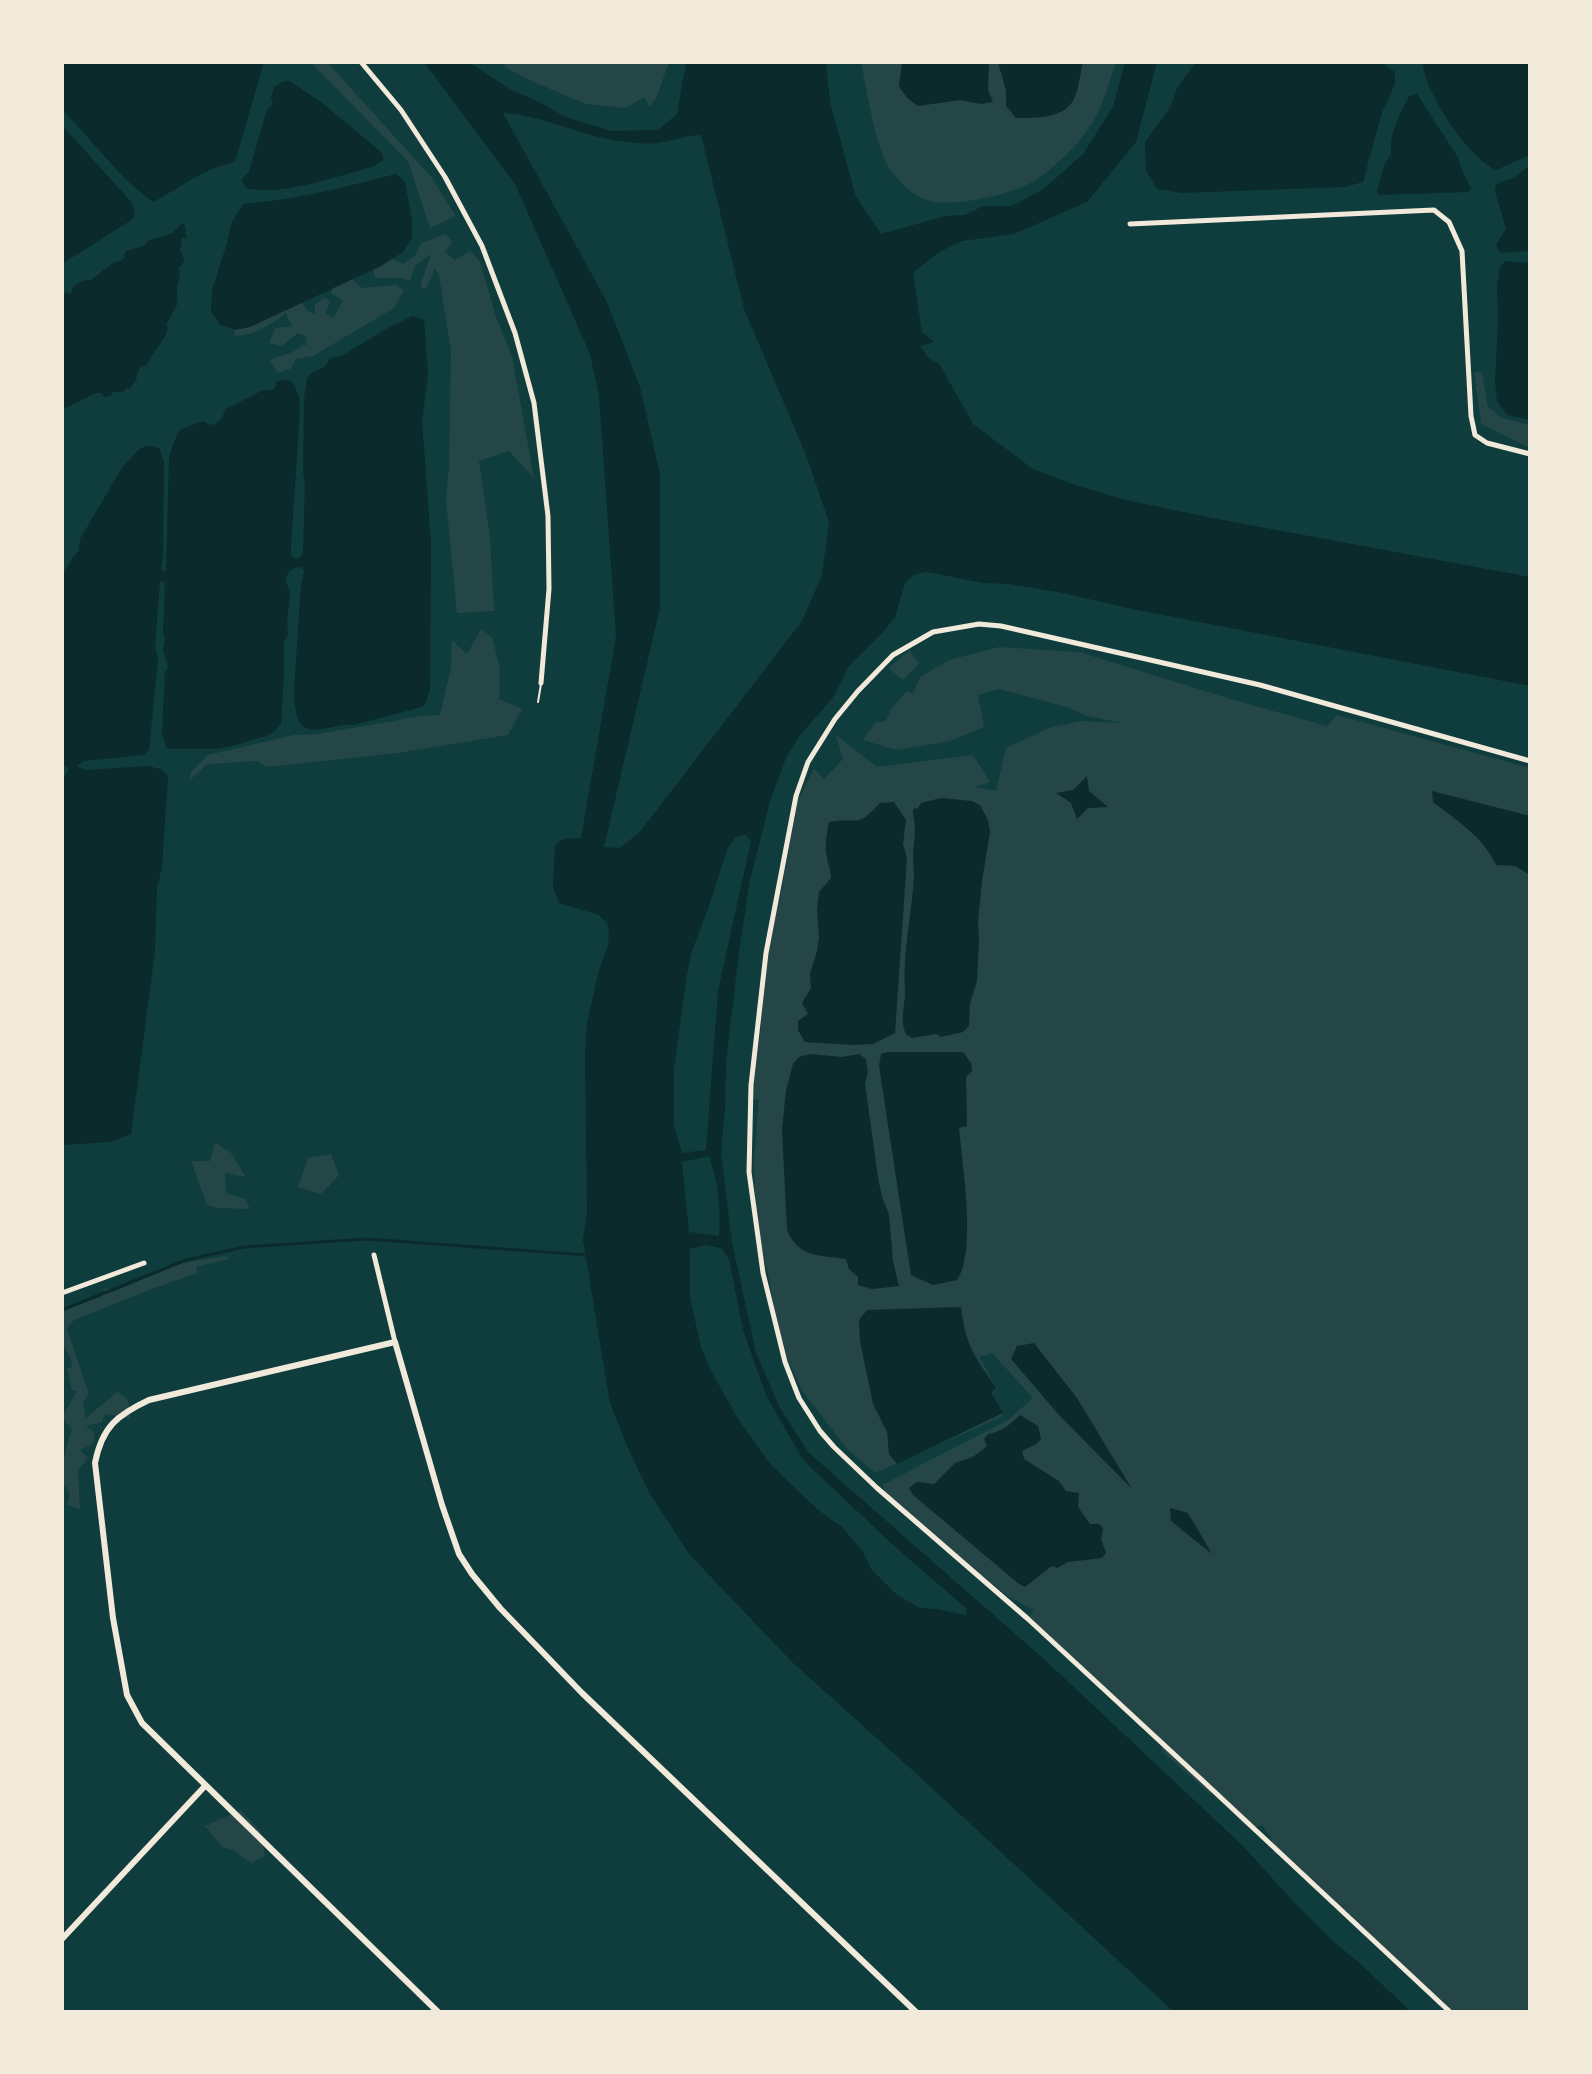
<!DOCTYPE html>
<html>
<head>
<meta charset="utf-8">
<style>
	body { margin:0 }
	#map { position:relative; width:1592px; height:2074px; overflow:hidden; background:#0f3d3e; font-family:"DM Sans",sans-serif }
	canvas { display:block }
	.frame { position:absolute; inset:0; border:64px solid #f1e9da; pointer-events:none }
</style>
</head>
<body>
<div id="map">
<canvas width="1592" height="2074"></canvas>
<div class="frame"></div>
</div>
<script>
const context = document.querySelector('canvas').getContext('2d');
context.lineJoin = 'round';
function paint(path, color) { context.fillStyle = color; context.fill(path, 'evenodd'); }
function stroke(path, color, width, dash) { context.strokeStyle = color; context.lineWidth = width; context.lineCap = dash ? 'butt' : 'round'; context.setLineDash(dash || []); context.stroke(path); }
paint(new Path2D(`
	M310 62H327L432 178 456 216 430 228 408 161Z
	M502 62H669L656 99 649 107 645 97 625 108 586 104 536 83 506 68Z
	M861 62H1116C1109 83 1103 106 1091 125 1077 146 1055 167 1034 181 1013 194 950 209 927 200 912 195 899 182 890 169 875 147 867 90 861 62Z
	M446 234 452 242 445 252 455 260 470 251 480 262 496 317 512 356 534 478 509 451 479 461 490 537 494 611 457 613 446 500 449 467 451 351 439 275 435 268 426 289 420 287 431 254 415 266 410 281 402 278H375L373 264 385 255 403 264 416 255 421 243Z
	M348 275 362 288 396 285 404 290 394 308 313 356 296 359 290 369 277 373 270 360 293 352 303 345H307L306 336 298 333 282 346 269 343 275 328 292 326 286 313C270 325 256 335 235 336L232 323 299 299 308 311 315 314V304L324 298 330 300 326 313 333 318 343 301 332 294V282Z
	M1474 371 1482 373 1488 407 1502 418 1530 425V448L1481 424Z
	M481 629 492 637 500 668 499 699 522 709 508 735 397 753 267 767 257 761 207 764 189 781 191 772 208 755 293 735 318 734 421 716 440 715 451 667 452 640 467 654Z
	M999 647 1079 652 1234 700 1327 726 1337 715 1530 768V2012H1445L1437 1999 1281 1853 1274 1854 1271 1838 1262 1825 1250 1829 1238 1819V1813L1219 1795 1209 1793 1162 1751 1163 1744 1028 1619 1034 1610 1009 1597 888 1498 882 1485 1008 1420 1033 1398 992 1353 979 1357 996 1387 993 1396 1003 1416 875 1473 848 1450 803 1392 780 1344 771 1289 755 1215 754 1158 759 1100 747 1098 761 1030 763 955 781 893 798 800 814 769 824 779 843 759 836 735 877 767 973 755 990 782 975 787 996 791 1006 748 1051 727 1082 721 1123 723 1087 716 1067 707 999 689 978 695 984 727 950 741 896 750 863 740 875 723 886 721C891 708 897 700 908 691L913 694 920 677 949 660Z
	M910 650 919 664 903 680 888 668Z
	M215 1142 231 1153 246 1177 225 1173 226 1193 245 1199 250 1209 219 1208 207 1205 191 1161H210Z
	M331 1154 339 1175 321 1194 298 1187 308 1158Z
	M228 1256V1259L196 1267 197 1273 144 1292 74 1320 67 1329 89 1394 83 1402 86 1418 118 1391 128 1400 131 1419 105 1414 102 1422 86 1426 95 1433 93 1444 80 1450 88 1458 78 1470 80 1509 67 1505 70 1495 66 1487 62 1486C62 1470 65 1446 72 1430L62 1417 77 1391H72L67 1368 72 1367 71 1360 62 1342V1307H69L101 1297 105 1288 113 1292 150 1276 168 1265Z
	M241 1810 260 1831 265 1856 251 1863 233 1850 222 1847 205 1826Z`), '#244646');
paint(new Path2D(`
	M62 62H264L235 162C202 169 182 187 153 202L126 180 62 109Z
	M424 62H469L510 89 543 104 565 117 612 131 658 130 677 114 686 62H826L830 102 856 197 881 234 945 216 965 215 983 206H1012L1045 188 1083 154 1113 107 1125 62H1157L1136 142 1087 202 1014 234 962 241 939 252 913 273 922 332 934 342 920 346 928 357 940 365 973 424 1033 469 1078 486 1126 500 1212 518 1530 577V686L1132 609 1063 593 1010 584 983 583 927 572 915 574 905 583 895 617 884 631 857 658 848 668 832 699 800 735 786 758 770 801 750 880 739 951 726 1063 725 1107 721 1153 732 1243 756 1353 780 1408 809 1453 1045 1660 1242 1845 1293 1901 1331 1939 1365 1968 1411 2012H1174L911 1769 792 1662 689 1554 649 1492 627 1446 610 1403 583 1240 587 1213 585 1056 587 1023 599 970 608 946 609 930 607 923 599 915 559 903 553 887 555 846C561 837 572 839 581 838L616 636 599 396 590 354 515 184ZM503 113C536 114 578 134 613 140 627 142 644 145 658 143 673 141 686 135 701 135L744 309 806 455 829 522 822 575 802 621 639 833 619 848 604 847 660 608V474L640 387 607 302ZM746 835 751 841 718 991 706 1150 682 1153 674 1125V1068L687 975 692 951 708 909 728 847 736 837ZM709 1156C718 1182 721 1209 719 1236L689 1232 682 1162ZM705 1245 721 1248 729 1259 743 1330 766 1395 803 1460 892 1544 967 1609 965 1615 938 1609 920 1608 897 1595 871 1569 863 1552 843 1528 817 1509 770 1464 737 1417 711 1371 701 1347 690 1298V1249Z
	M902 62H989L988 90 993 102 981 104 960 100 918 106 907 98 899 86Z
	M998 62H1083C1080 74 1079 88 1074 99 1064 119 1035 118 1016 118L1006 106V91Z
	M1196 62H1380L1395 72V84L1382 112 1363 182 1345 187 1182 193 1157 189 1146 171 1145 142 1170 108 1178 86Z
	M1423 62H1530V155L1496 170C1469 158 1423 91 1423 62Z
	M284 81H290L321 102 381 152 384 160 372 167C337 176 281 197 246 188L241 180 249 172 267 109 273 104 271 97 274 87Z
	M1417 94 1459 159V163L1471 189 1468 192 1379 195 1377 192 1385 163 1391 155C1389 134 1399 115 1409 96Z
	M62 125 132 203 135 212 133 219 62 264Z
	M1530 166V251L1500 253 1496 245 1506 228 1495 192 1496 185C1503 180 1510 180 1516 176 1522 172 1523 169 1530 166Z
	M396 174 405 182 412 221V238L403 252 381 266 250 327 235 330 220 325 211 311 212 290 227 243 231 224 243 204C295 200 345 187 396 174Z
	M181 224H184L186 230 185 233 187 238H182L180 250 185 261 179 268C181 282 174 287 178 304 172 310 172 318 166 324L168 329C163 343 152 353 146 366H141L136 376 137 379 130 389 127 388 123 392H112L111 396 104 397 101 393H96L66 408H62V298L66 292 71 294 73 286 85 280H91L114 262 121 261 125 258 124 255 126 251 144 246 147 241 173 233Z
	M1506 261 1530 263V420L1507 415 1497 401 1495 382 1498 319 1497 285 1500 267Z
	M413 316 424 320 428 375 422 421 431 543 430 690 426 702 422 707 353 725H343L317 730 308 729 302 726 297 717 294 698 295 674 301 586 304 571 301 567C292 567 288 572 285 579L290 593 287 621 288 634 284 642V676L281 723 275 731 266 736 236 745 219 749H170L166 747 162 733 165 673 168 667 163 650 165 638 163 634 165 583 163 581 160 582 155 646 158 660 149 750 143 755 84 761 77 766 85 770 148 766 160 769 168 776 162 868 157 887 155 951 131 1134 111 1142 62 1145V779L69 770 66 766H62V575L73 557 79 551 80 539 123 466C135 457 138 440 159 448L164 462 163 557 161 569 164 572 166 569 169 456 176 437 181 429 204 421 208 424 214 425 221 419 226 409 263 390H273L276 386 275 382 285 380 292 381 299 396 300 409 291 548V555L294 558H300L303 553 305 483 303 472 304 398 307 379 310 374 324 367 331 358 343 355 391 326Z
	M1087 776 1089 791 1108 807 1088 808 1077 819 1071 803 1056 793 1073 790Z
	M1432 791 1530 816V875L1515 866 1496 865C1483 836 1456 820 1433 802Z
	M941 798 972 801 980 805 988 820 990 832 982 881 978 922 979 942 977 981 970 1004 969 1026 963 1032 941 1037 937 1034 912 1038C906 1034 906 1036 904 1029 901 1017 905 1004 905 992 902 953 912 915 914 876 914 869 913 864 913 857 913 847 915 837 915 827 914 820 913 815 913 809L918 808 921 803Z
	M894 802 906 820 903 844 907 858 895 1033 873 1044 852 1045 805 1042 798 1030V1021L808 1014 802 1003 811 988 810 974 817 951 819 937 817 910 819 892 831 878C831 869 828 865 827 857 824 846 827 832 829 822 860 817 856 829 880 803Z
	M888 1052H963L971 1063 972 1071 966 1077 967 1126 959 1128C962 1164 977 1252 957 1280L933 1285 911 1275 879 1066 881 1054Z
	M810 1054 842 1057 859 1054 866 1059 868 1072 865 1083 878 1178 882 1197 889 1214 893 1261 899 1286 872 1289 858 1285V1277L849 1269 846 1259C821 1255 798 1258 787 1230L782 1129 786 1090 793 1064 799 1057Z
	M961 1307C965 1344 975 1358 996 1387L992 1394 1003 1413 897 1464 889 1454 887 1432 873 1404 860 1341 859 1320 867 1310Z
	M1034 1343 1077 1398 1132 1489 1059 1415 1011 1359 1017 1346Z
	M1020 1415 1038 1426 1041 1439 1036 1444 1022 1451 1024 1459 1059 1481 1066 1491 1079 1493 1078 1507 1090 1524H1099L1103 1528 1101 1539 1106 1553 1102 1558 1068 1562 1057 1568 1052 1566 1025 1587 1019 1584 913 1495 909 1488 917 1482 934 1484 955 1463 973 1457 987 1446 984 1439 988 1434C1002 1432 1010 1424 1020 1415Z
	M1170 1508 1188 1513 1212 1554 1171 1521Z`), '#0a2a2b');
stroke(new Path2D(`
	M62 1310 186 1260 244 1247 366 1239 587 1255`), '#0a2a2b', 3);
stroke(new Path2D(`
	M538 702 541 684`), '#f1e9da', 2);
stroke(new Path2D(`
	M361 62 401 110 445 177 482 246 515 333 534 403 548 516 549 589 541 683
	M1130 224 1434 210 1449 222 1462 251 1471 416 1475 435 1487 443 1530 454
	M374 1255 395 1342
	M62 1293 144 1263
	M1450 2012 1203 1781 1028 1619 877 1488 834 1447 820 1431 799 1398 785 1362 763 1273 749 1172 751 1085 766 953 796 796 808 762 835 719 858 691 893 655 933 632 979 624 1001 626 1260 685 1530 761`), '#f1e9da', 5);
stroke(new Path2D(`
	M62 1939 205 1786
	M438 2012 142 1723 127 1695 113 1618 95 1463C102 1427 117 1415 149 1400L395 1342 442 1505 459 1554 472 1574 500 1608 582 1693 916 2012`), '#f1e9da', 6);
</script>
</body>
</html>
